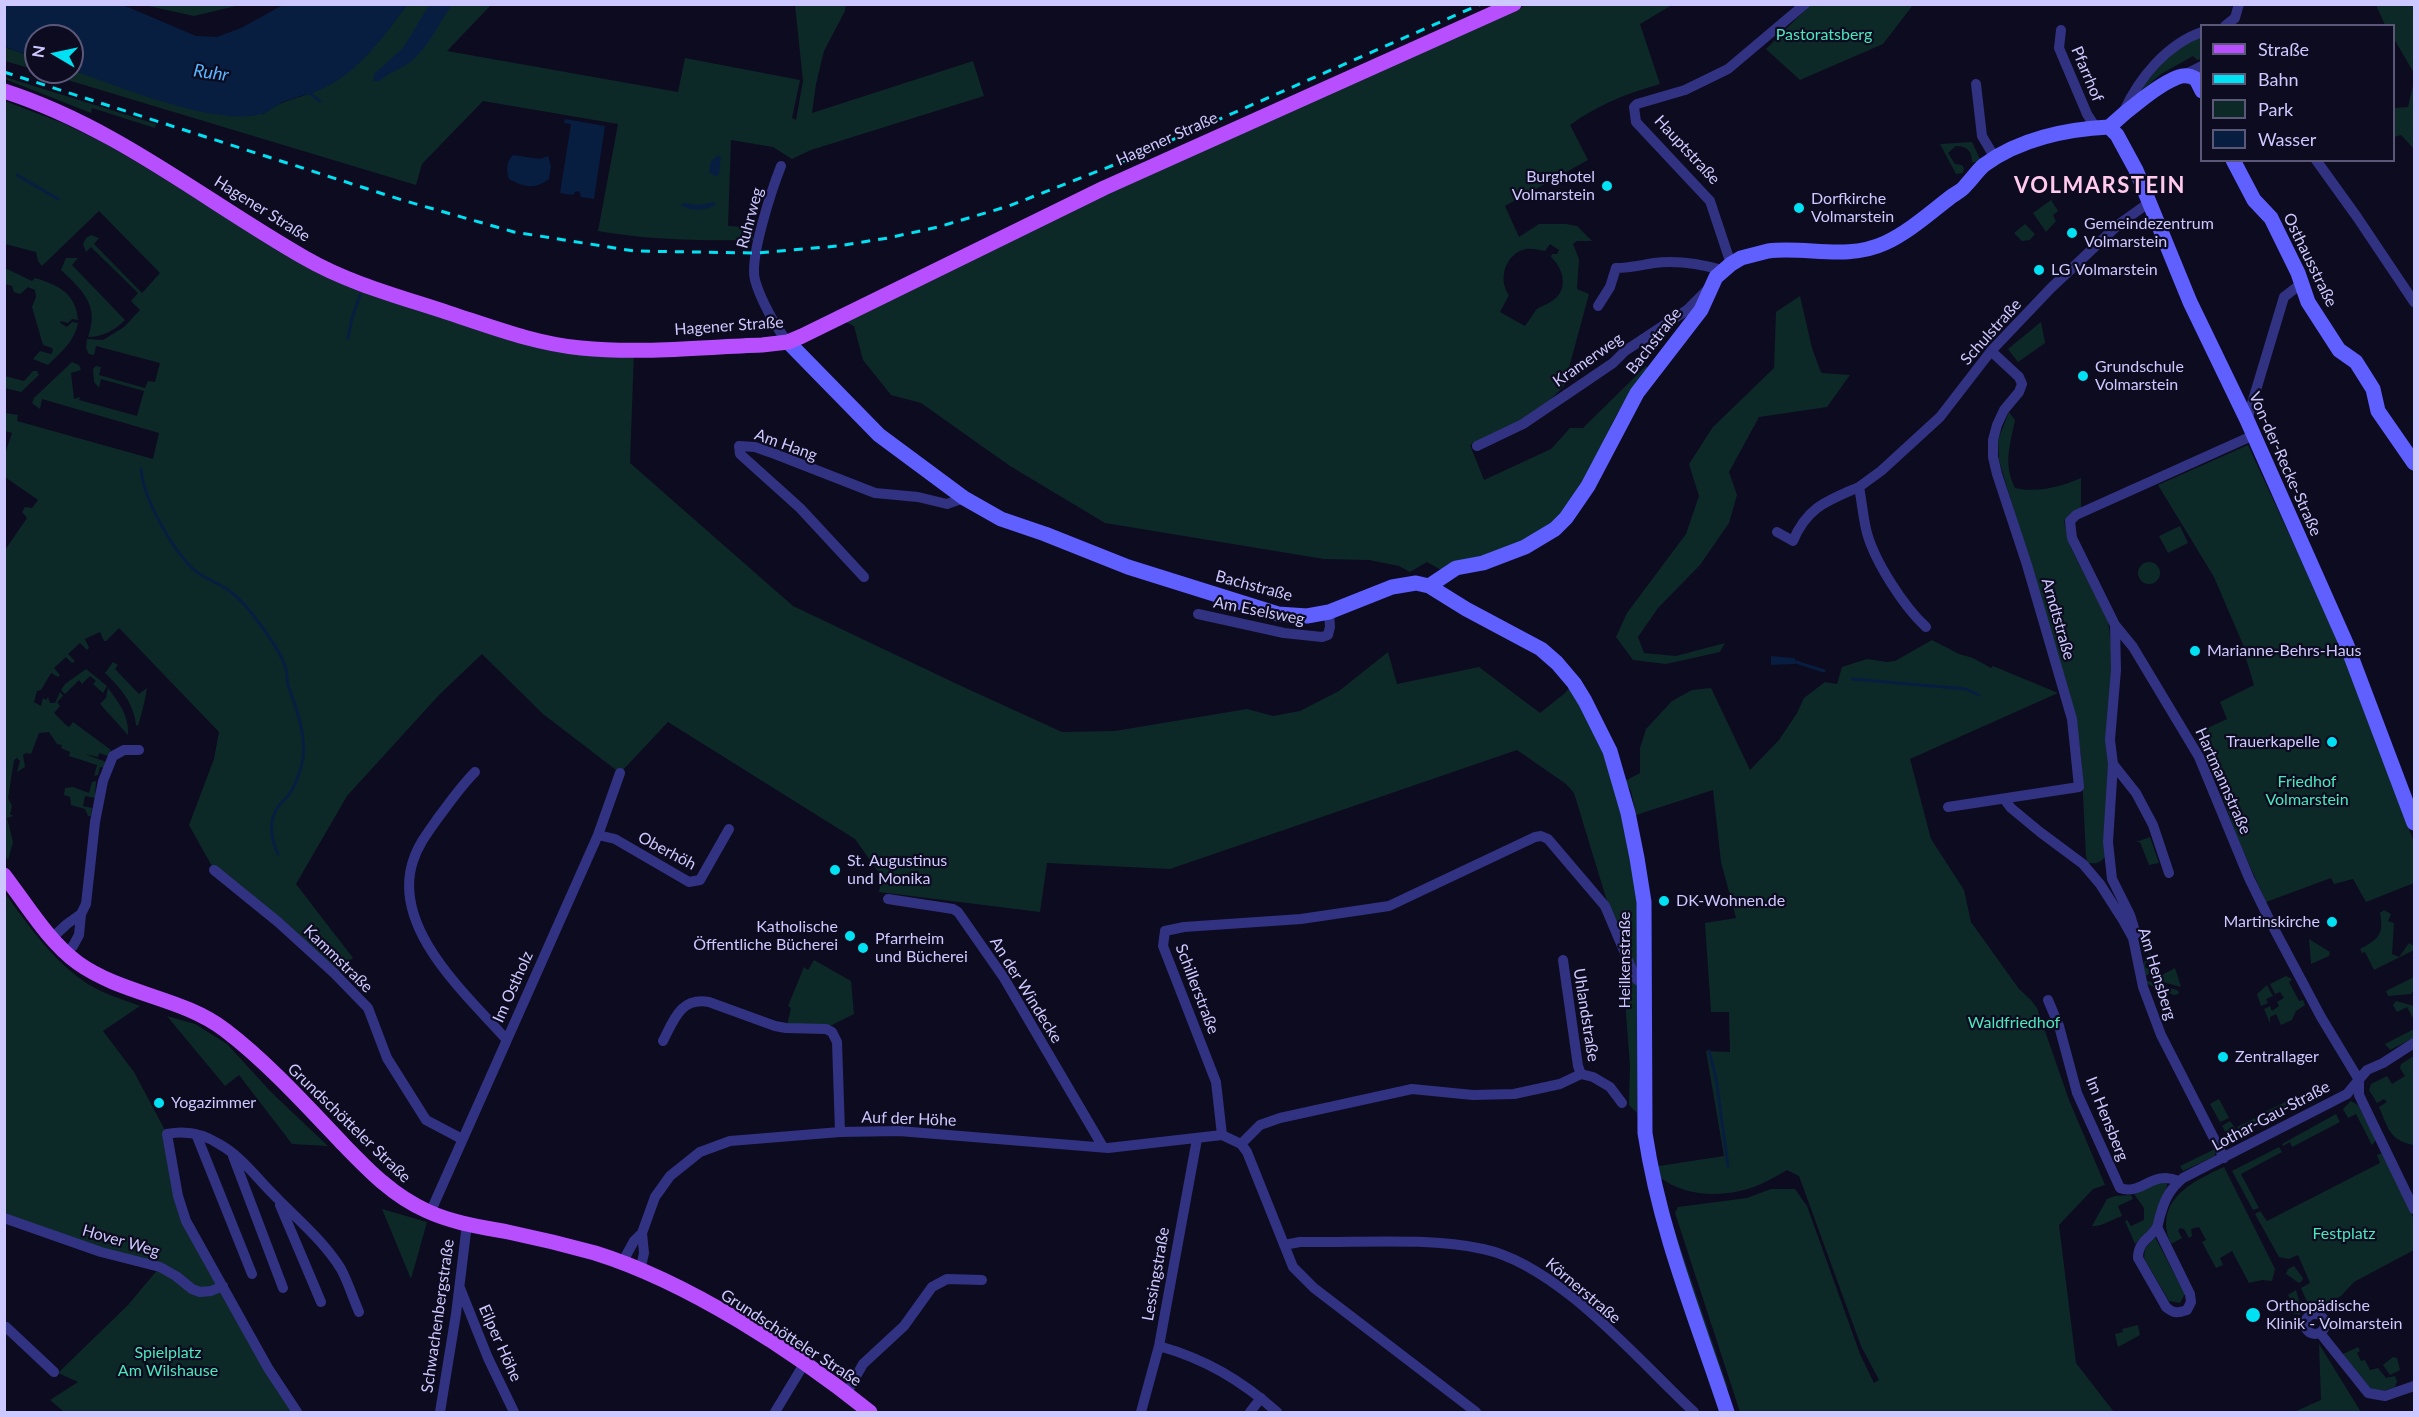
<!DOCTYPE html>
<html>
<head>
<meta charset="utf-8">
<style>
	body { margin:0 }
	#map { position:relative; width:2419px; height:1417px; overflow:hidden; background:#0d0b1f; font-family:Lato,sans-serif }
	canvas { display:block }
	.frame { position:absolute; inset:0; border:6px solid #cdc8ff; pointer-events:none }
	.legend { position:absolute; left:2200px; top:24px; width:195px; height:138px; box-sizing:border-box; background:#0d0b1f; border:2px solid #5a5779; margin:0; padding:8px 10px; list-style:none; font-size:18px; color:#cdc8ff }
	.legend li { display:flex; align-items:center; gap:12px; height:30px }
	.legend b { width:30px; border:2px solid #5a5779 }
	.north { position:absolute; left:24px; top:24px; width:60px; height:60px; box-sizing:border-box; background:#0d0b1f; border:2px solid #5a5779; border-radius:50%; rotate:279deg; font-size:16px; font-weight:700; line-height:24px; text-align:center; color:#cdc8ff }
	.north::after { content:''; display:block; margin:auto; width:21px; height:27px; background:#00e2f3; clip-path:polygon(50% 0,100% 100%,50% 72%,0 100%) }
</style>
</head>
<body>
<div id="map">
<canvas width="2419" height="1417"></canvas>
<div class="frame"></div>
<ul class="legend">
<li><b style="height:8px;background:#b84fff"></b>Straße</li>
<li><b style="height:8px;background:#00e2f3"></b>Bahn</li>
<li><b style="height:16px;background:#0d2927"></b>Park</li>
<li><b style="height:16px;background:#071e41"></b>Wasser</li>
</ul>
<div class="north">N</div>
</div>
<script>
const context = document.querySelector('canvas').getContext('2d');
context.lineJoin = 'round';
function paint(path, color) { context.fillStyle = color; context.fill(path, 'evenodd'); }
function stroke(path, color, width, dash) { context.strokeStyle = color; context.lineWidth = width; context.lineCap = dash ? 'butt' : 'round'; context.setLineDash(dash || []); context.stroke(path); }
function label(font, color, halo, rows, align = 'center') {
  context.font = font + ' Lato,sans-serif'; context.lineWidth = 4.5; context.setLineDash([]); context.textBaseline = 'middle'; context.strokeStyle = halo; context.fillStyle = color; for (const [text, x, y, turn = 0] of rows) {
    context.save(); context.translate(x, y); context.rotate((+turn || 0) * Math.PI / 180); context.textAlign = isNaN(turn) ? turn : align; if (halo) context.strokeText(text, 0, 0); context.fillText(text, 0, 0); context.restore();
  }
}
paint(new Path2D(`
	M846 4 845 11 824 51 816 84 812 113 973 61 984 96 811 150 792 159 773 147 731 140 728 226 747 227 753 230V240C700 241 650 240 598 231L618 124 483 101 422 164 416 185 41 72H72V70L178 104 264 114C281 99 303 98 323 88 360 69 383 37 407 5H491L447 51 678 92 685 58 800 80 792 118 796 120 803 81 795 5Z
	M144 5V4L240 5 194 16Z
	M1526 5H1672L1640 24 1660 84C1625 94 1600 104 1570 125L1588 160 1505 206 1519 237 1539 224H1566L1577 226 1592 241H1577L1573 244 1579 259 1577 289 1589 294 1564 386 1546 404 1523 420 1470 445 1484 480 1551 449 1570 428H1583L1646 366 1648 368C1637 383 1626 398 1617 414 1598 450 1583 497 1551 524 1521 549 1477 557 1441 570L1427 562 1410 572 1399 566 1369 560 1324 559 1105 523 1010 466 921 403 891 395 863 360 854 326 843 321 1192 153ZM1550 244 1559 250 1557 254H1552L1551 257C1564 269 1569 290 1552 301 1547 305 1540 306 1536 310 1532 315 1529 321 1525 326L1500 312 1509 295C1497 279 1506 253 1526 249 1532 248 1539 250 1545 251Z
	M1810 5H1913L1883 44 1800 80 1766 49Z
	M2376 5H2414V73L2394 39V26L2385 25Z
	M2201 35V59L2197 60 2193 56 2161 74 2135 96 2169 55Z
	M4 47 36 58V70L5 61Z
	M5 77 156 124 155 128 92 108 91 113 5 79Z
	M2414 81V149L2401 135 2394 137V108L2408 107Z
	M5 101 65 124 108 145 309 266 546 343 634 350 630 463 793 606 959 685 1062 732 1115 731 1247 709 1273 716 1300 711 1339 691 1388 652 1397 684 1479 667 1540 713 1565 693 1570 687 1604 751 1617 792 1638 898 1637 1113 1629 1105 1630 1066 1621 947 1574 793 1566 784 1517 750 1170 869 1047 863 1040 912 879 892 882 877 855 839 668 722 620 773 543 714 482 654 439 695 347 796 296 884 353 958 334 973 214 870 189 825 214 759 219 732 119 628 106 641H104L100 632 85 639 89 648 87 650 80 643 68 654 75 661 72 663 66 657 54 668 60 675 58 677 51 673 41 690 37 691 34 702 41 706 43 698 46 700 48 697 50 703H55L60 692 63 696 57 702 60 706 54 713 67 726 69 727 73 722 111 750 108 756 99 753 98 757 85 754 106 762 105 768 100 767 98 775 94 776 97 765 69 756 70 752 61 748 62 745 57 744 49 732 39 733 31 754 26 753 23 755 25 767 17 772 20 761 17 758 14 760 8 798 12 806 10 814 13 816 7 818 13 842 8 860 5 856V550L27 518 22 512 25 507 32 508 38 500 5 477V454L12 433 5 431V413L18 415 17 421 153 459 159 433 42 399 40 409 32 403 34 398 72 362 79 365 81 370 71 373 74 399 80 397 79 400 137 416 144 391 101 379 99 388 94 382 93 369 96 366 101 367 99 375 145 388 148 381 155 382 160 363 96 346 94 355 89 354 86 348 87 339 103 340 124 327 140 310 131 301 138 293 91 247 86 252 83 244 86 238 91 235 99 238 94 244 142 293 160 273 99 211 42 266 38 261 36 252 5 244Z
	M1972 142 1980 159 1977 162H1972C1972 151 1967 146 1956 146L1948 153 1955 164 1962 165 1964 168 1963 173 1956 174 1940 144Z
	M2051 200 2058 211 2053 215 2056 221 2046 232 2033 213Z
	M2025 224 2035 234 2030 240 2022 241 2014 233Z
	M66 258H78L72 265 125 320C115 330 103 337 88 337 100 305 82 290 61 270Z
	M7 269 32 281 35 278C58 285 76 293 78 320L72 319 68 323 61 321 60 323 67 327 72 322 78 323C74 342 62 351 48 365L33 359 40 351 51 354 53 351 52 348 43 345 32 307 36 297 35 290 28 287 20 294 14 292 12 286 5 284V271Z
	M1800 296 1812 348 1820 370 1822 373 1850 375 1827 407 1759 417 1729 472 1737 495 1729 523 1700 565 1658 608 1638 637 1644 653 1676 656 1725 643 1720 652 1666 664 1633 660 1616 637 1627 613 1686 534 1699 496 1689 464 1713 427 1774 368 1776 312Z
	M2041 322 2045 343 2018 362 2008 349Z
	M33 371H37L39 375 21 392 5 388V376L24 381Z
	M2009 412 2015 420C2010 445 2003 464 2015 488 2038 493 2060 487 2081 478V510L2064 521 2071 548 2108 620 2112 652 2105 857C2100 863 2096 864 2088 863L2086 857 2081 755 2074 714 1999 460 1998 440Z
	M2248 445 2342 649 2414 842V883L2366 902 2353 879 2334 884 2331 878 2266 902 2237 837 2199 732 2227 719 2220 702 2254 685 2245 655 2247 654 2214 577 2158 485Z
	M2180 526 2188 543 2168 553 2159 536Z
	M2138 573a11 11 0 1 1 22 0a11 11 0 1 1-22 0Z
	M1932 640 1959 654 1973 658 1991 668 1993 666 2058 693 1910 759 1931 839 1964 890 1971 922 2019 989 2031 1000 2037 1008 2069 1100 2105 1185 2093 1189 2059 1225 2076 1363 2114 1412H1740L1675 1213 1678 1207 1747 1198 1771 1189H1795L1807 1206 1860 1354 1874 1383 1879 1380 1861 1346 1799 1176 1787 1170C1776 1176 1765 1183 1754 1187 1722 1198 1686 1197 1659 1177V1166L1724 1156 1706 1051 1730 1052 1729 1012H1711L1705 923 1736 918 1721 862 1713 790 1636 815 1631 791 1625 781 1640 773V748L1646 729 1672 701 1692 690 1711 688 1750 770 1779 740 1797 713 1804 698 1825 682 1837 684 1842 667 1867 659 1887 662 1895 661Z
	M113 662 118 665 115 669 139 694 147 688C145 701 142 712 138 726L136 725C134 704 121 688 105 673Z
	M86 669 107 686 103 693 93 684 96 681 90 676 82 684 79 680 65 694 61 690 65 684Z
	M108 688C119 703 129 715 128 735L100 704 106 698Z
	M96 781 95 798 85 796 83 806 92 808 91 816H88L85 809 71 805 70 797 64 795 65 788 73 787 89 793 92 782Z
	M2150 837 2159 863 2149 865 2140 842H2136Z
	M4 892C30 927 55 965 93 987 107 995 125 1000 140 1006L103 1031 134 1072 167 1134 178 1196 297 1412H61L63 1411 50 1400 78 1382 58 1373 128 1305 159 1268 5 1218Z
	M2384 910 2391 914 2388 921 2394 923 2392 954 2399 957 2409 943 2414 946V950L2374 970 2365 952 2362 953 2360 949C2379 939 2384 934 2380 913Z
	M2309 939 2330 952 2329 956 2311 964Z
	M2150 952 2154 960 2145 963V967L2155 971 2145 976V980L2177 990 2179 992 2178 994 2174 995 2145 983 2141 968Z
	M814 960 851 981 854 1014 830 1026 787 1025 791 1008 788 1006 804 967 808 970Z
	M2175 968 2181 987 2152 979 2161 974 2162 975Z
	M2286 976 2292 979 2289 982 2299 1001 2303 1000 2305 1005 2296 1011 2292 1020 2281 1025 2276 1014 2270 1017V1023L2264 1009 2270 1006 2272 1011 2279 1006 2277 1002 2284 998 2280 992 2275 994 2270 984Z
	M2414 977V990L2411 994 2388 996 2386 991Z
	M2267 985 2273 996 2266 999 2268 1003 2261 1006 2257 994Z
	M2396 1001 2414 1006V1020L2407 1007 2397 1012 2393 1005Z
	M167 1016 195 1024 227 1044 272 1093 328 1146 292 1144 239 1075 225 1086Z
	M2414 1029V1038L2390 1050 2385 1044Z
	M2414 1056V1145C2390 1141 2388 1128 2379 1107L2387 1102 2384 1099 2377 1103 2369 1090 2371 1084 2387 1076 2392 1084 2405 1076 2400 1068 2401 1064Z
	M2219 1099 2229 1118 2220 1122 2210 1104Z
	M2289 1100 2292 1107 2262 1122 2259 1115Z
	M2351 1101 2358 1105 2376 1140 2372 1145 2356 1114 2348 1118 2343 1109Z
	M2336 1114 2340 1122 2292 1147 2290 1142 2283 1146 2282 1144Z
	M2255 1118 2258 1125 2241 1134 2237 1127Z
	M2230 1121 2240 1135 2230 1140 2222 1126Z
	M2279 1147 2282 1152 2241 1174 2259 1208 2253 1210 2232 1171Z
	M2215 1149V1156L2183 1171 2180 1166Z
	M2382 1153 2414 1219V1250L2354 1282 2341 1296 2325 1305 2308 1304 2301 1288 2310 1283 2298 1255 2289 1259 2279 1257 2255 1214 2260 1211 2267 1221 2380 1163 2377 1155Z
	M2224 1167 2275 1269 2272 1281 2262 1280 2249 1283 2232 1251 2220 1258 2223 1265 2216 1268 2202 1242 2206 1240 2199 1227 2191 1229 2192 1236 2189 1238 2184 1229 2180 1228 2178 1231 2182 1238 2171 1244C2153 1201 2191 1182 2224 1167Z
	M2162 1181 2167 1182V1186L2153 1225 2135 1244 2125 1221 2127 1220 2131 1226 2144 1220V1208L2134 1194Z
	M2131 1195 2133 1199 2118 1206 2122 1216C2112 1219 2102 1227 2092 1226L2107 1199 2115 1196Z
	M382 1209 427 1222 411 1279Z
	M1674 1229 1728 1388 1725 1390 1671 1230Z
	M2155 1237 2185 1294 2180 1303 2169 1301 2144 1258 2145 1249Z
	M2294 1266 2303 1278 2302 1281 2299 1283 2286 1274 2288 1269Z
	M2296 1290 2301 1308 2300 1315 2292 1313V1303L2288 1295Z
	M2138 1325 2140 1335 2118 1347 2115 1334 2123 1332 2122 1329Z
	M2319 1344 2361 1412H2294L2321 1400Z
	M2358 1347 2360 1351 2357 1353 2361 1361 2365 1360 2370 1370 2378 1368 2386 1378 2395 1376 2397 1381 2395 1387 2383 1391 2371 1389 2343 1354Z
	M2393 1357 2397 1358 2400 1370 2390 1375 2383 1365Z`), '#0d2927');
paint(new Path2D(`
	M5 4 123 5 196 36 217 37 241 28 283 5H407C383 37 359 73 320 90 309 94 297 97 285 101 277 104 270 112 262 114 215 127 118 86 72 70V36H36V58L5 47Z
	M429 5H452C439 23 427 50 409 63 399 70 389 72 380 81H373L374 74 403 48Z
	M565 119 605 126 594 199 581 197 579 191 575 192 573 195 560 193 571 124 564 123Z
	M513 155 540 159 548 156 551 166 549 179C535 190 524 187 509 179 506 170 506 162 513 155Z
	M718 155 721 157 719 174 716 177 709 172 711 161Z
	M713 202 717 204C705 211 692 212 680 205L684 203 699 205Z
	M1771 656 1794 658 1796 662 1795 664 1771 665Z`), '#071e41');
stroke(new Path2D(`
	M307 91 320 101
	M17 175 58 199
	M348 338 352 318 360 295
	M141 469C143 498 172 549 193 569 204 579 221 583 232 593 248 605 279 648 285 666 288 673 286 681 289 688 297 710 306 735 303 759 301 769 296 785 290 793 287 798 281 802 278 807 268 822 271 839 278 854
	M1796 662 1824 671
	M1852 679 1966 689 1979 695
	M1709 1051 1716 1078 1728 1166`), '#071e41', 3);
stroke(new Path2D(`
	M2225 26 2235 18 2239 4
	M2061 30 2059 48 2087 114 2096 128
	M2184 75 2202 66
	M1976 84 1982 136 1995 158
	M2124 111C2139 78 2167 44 2202 32
	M2316 160 2357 217 2414 302
	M781 166C772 189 749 258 755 280 760 298 775 327 788 342
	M1731 264 1710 201 1636 122 1634 107 1637 104 1685 90 1728 69 1805 4
	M1598 306 1610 287 1616 268C1630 268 1641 265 1654 263 1676 260 1701 264 1722 270
	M2247 420 2284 297 2302 283
	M2254 435 2076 515 2070 521 2072 538 2115 625 2133 647 2199 757 2249 878 2271 923 2321 1017 2359 1080V1095L2414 1209
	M1477 446 1523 424 1613 363 1625 351 1687 310 1707 290
	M1777 532 1793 541C1807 507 1827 501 1859 487
	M864 577 800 508 740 454 739 446 755 447 775 454 875 493 918 497 947 504 964 498
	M1198 614 1284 633 1322 637 1328 635 1330 627 1329 612
	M2115 625 2116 670 2110 740 2113 764 2108 842 2112 879 2130 915 2136 934
	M1926 627C1904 607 1875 562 1867 533 1863 518 1862 502 1859 487L1881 471 1940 417 1991 351 2051 288 2119 224 2150 202
	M2113 764 2136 793 2153 825 2169 873
	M475 772C461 786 450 802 438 818 428 832 418 845 413 861 391 928 466 994 506 1039
	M2004 799 2011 808 2040 832 2083 864 2100 884 2123 920 2133 938 2143 987 2161 1035 2224 1158
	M1948 807 2079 787 2072 719 2027 565 1997 474 1993 457V440L1997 425 2004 410 2019 392 2022 384 2019 377 1991 351
	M598 835 615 839 689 882 700 880 729 829
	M214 870 278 922 334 973 368 1008 387 1058 426 1120 462 1139
	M888 899 953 909 958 912 1004 978 1103 1147
	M53 937 67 924 81 914
	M66 952 73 946 79 935 81 914 86 904 95 822 103 781 113 756 124 750H139
	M1563 960 1578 1066 1581 1074
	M2048 1000 2059 1026 2077 1093 2120 1188C2142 1196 2152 1169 2179 1181
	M663 1041C674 1019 681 997 709 1002L775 1026 786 1028 826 1029 832 1032 837 1042 840 1132
	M196 1134 252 1274
	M1222 1135 1216 1082 1163 946 1165 931 1184 927 1301 919 1389 906 1535 837 1541 836 1548 839 1605 906 1636 979 1643 984
	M1241 1144 1260 1125 1280 1118 1412 1089 1473 1095 1514 1094 1560 1084 1581 1074 1593 1077 1610 1087 1622 1103
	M233 1156 283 1288
	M280 1205 321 1302
	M430 1213 598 835 620 773
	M4 1218 101 1252 160 1267 176 1276 192 1289 200 1292 211 1291 223 1286
	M2157 1227 2190 1294 2191 1302 2187 1310C2178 1313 2174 1314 2166 1307L2138 1258C2138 1241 2149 1240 2157 1227 2159 1223 2159 1217 2161 1213 2165 1198 2171 1188 2183 1178L2347 1094 2367 1070 2383 1063 2414 1043
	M1284 1245 1300 1242C1356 1243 1429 1237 1483 1249 1559 1265 1638 1360 1694 1412
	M622 1263 634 1241 642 1233 655 1197 670 1176 700 1152 730 1141 840 1132 899 1131 1108 1148 1222 1135 1241 1144 1247 1152 1293 1267 1314 1288 1476 1412
	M640 1271 644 1253 642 1233
	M460 1288 488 1358 514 1412
	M2305 1324a10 10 0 1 1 20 0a10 10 0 1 1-20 0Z
	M6 1327 54 1372
	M2320 1333 2368 1393 2385 1396 2414 1386
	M1159 1346C1205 1359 1241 1380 1277 1412
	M846 1394 863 1364 904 1326 932 1287 947 1279 982 1280
	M297 1412 268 1368 186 1221 178 1196 167 1134C186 1130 202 1133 219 1144 241 1156 256 1177 273 1194 296 1218 323 1240 341 1269 348 1282 353 1298 359 1312
	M440 1412 456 1314 467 1224
	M775 1412 804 1364
	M1141 1412 1159 1346 1197 1139
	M1250 1412 1261 1398`), '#323282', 10);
stroke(new Path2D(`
	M2109 127 2117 135 2136 170 2190 302 2247 420 2346 643 2414 823
	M2109 127C2124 113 2163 80 2182 76 2187 75 2191 76 2196 79L2202 91
	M2233 160 2254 200 2271 218 2298 273 2308 302 2339 350 2356 362 2373 389 2378 411 2414 463
	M788 342 879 435 964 498 1001 519 1045 534 1128 567 1278 614 1307 616 1329 612 1392 587 1416 583 1429 586 1466 609 1541 649 1557 663 1574 683 1585 701 1610 751 1628 813 1637 858 1644 902 1645 1133C1660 1232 1696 1318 1727 1412
	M1429 586 1456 568 1483 563 1525 547 1555 529 1566 518 1588 486 1637 393 1701 310 1716 277 1731 264 1741 258 1768 251C1807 246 1846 261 1885 243 1909 232 1931 212 1952 196 1956 193 1963 190 1966 185 1973 178 1977 171 1984 165 2019 139 2067 129 2109 127`), '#5f60ff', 15);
stroke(new Path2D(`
	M4 91C116 127 205 201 305 258 350 284 401 297 449 313 492 327 536 344 581 348 641 354 702 347 762 345L788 342 802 336 1104 188 1514 4
	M4 875C27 905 48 941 78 963 123 995 182 997 225 1030 266 1061 307 1106 342 1143 368 1170 393 1196 427 1211 453 1223 481 1227 508 1232 537 1238 566 1245 595 1253 688 1282 794 1351 870 1412`), '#b84fff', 15);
stroke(new Path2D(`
	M4 72 402 200 514 232 634 251 756 253 838 246 888 238 938 227 1009 206 1129 159 1481 4`), '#00e2f3', 3, [9, 8]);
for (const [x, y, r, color] of [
	[1607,186,6,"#00e2f3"],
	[1799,208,6,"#00e2f3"],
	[2072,233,6,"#00e2f3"],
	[2039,270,6,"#00e2f3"],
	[2083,376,6,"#00e2f3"],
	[2195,651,6,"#00e2f3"],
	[2332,742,6,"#00e2f3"],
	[835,870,6,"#00e2f3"],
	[1664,901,6,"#00e2f3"],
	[2332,922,6,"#00e2f3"],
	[850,936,6,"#00e2f3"],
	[863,948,6,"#00e2f3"],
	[2223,1057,6,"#00e2f3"],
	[159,1103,6,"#00e2f3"],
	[2253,1315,8,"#00e2f3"]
]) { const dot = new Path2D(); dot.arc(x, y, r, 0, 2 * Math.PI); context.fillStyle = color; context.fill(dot); stroke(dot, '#0d0b1f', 2); }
label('16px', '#4ce7bc', '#0d0b1f', [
	["Pastoratsberg",1824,35],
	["Friedhof",2307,782],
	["Volmarstein",2307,800],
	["Waldfriedhof",2014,1023],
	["Festplatz",2344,1234],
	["Spielplatz",168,1353],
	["Am Wilshause",168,1371]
]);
label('16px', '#cdc8ff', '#0d0b1f', [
	["Pfarrhof",2087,74,67],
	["Hagener Straße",1167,139,-24],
	["Hauptstraße",1687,150,47],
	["Hagener Straße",262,209,32],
	["Ruhrweg",750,218,-75],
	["Osthausstraße",2310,260,64],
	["Hagener Straße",729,326,-4],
	["Schulstraße",1991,332,-48],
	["Bachstraße",1654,341,-52],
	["Kramerweg",1588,360,-35],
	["Am Hang",786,445,20],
	["Von-der-Recke-Straße",2285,464,66],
	["Bachstraße",1254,586,15],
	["Am Eselsweg",1259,611,11],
	["Arndtstraße",2058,619,74],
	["Hartmannstraße",2223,781,66],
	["Oberhöh",667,851,28],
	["Kammstraße",338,959,44],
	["Heilkenstraße",1625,960,-90],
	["Am Hensberg",2157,974,73],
	["Im Ostholz",513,987,-66],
	["Schillerstraße",1197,989,69],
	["An der Windecke",1026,990,58],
	["Uhlandstraße",1586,1015,81],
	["Lothar-Gau-Straße",2271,1116,-28],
	["Auf der Höhe",909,1119,2],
	["Im Hensberg",2107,1119,68],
	["Grundschötteler Straße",349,1123,44],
	["Hover Weg",121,1241,16],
	["Lessingstraße",1156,1274,-80],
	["Körnerstraße",1583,1291,40],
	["Schwachenbergstraße",438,1316,-82],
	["Grundschötteler Straße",791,1338,33],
	["Eilper Höhe",500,1343,66]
]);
label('16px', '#cdc8ff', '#0d0b1f', [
	["Burghotel",1595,177,"right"],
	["Volmarstein",1595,195,"right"],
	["Dorfkirche",1811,199],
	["Volmarstein",1811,217],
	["Gemeindezentrum",2084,224],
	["Volmarstein",2084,242],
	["LG Volmarstein",2051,270],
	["Grundschule",2095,367],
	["Volmarstein",2095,385],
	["Marianne-Behrs-Haus",2207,651],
	["Trauerkapelle",2320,742,"right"],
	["St. Augustinus",847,861],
	["und Monika",847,879],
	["DK-Wohnen.de",1676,901],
	["Martinskirche",2320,922,"right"],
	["Katholische",838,927,"right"],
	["Öffentliche Bücherei",838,945,"right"],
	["Pfarrheim",875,939],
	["und Bücherei",875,957],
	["Zentrallager",2235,1057],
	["Yogazimmer",171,1103],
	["Orthopädische",2266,1306],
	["Klinik - Volmarstein",2266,1324]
], 'left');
label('italic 18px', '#56b6ff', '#0d0b1f', [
	["Ruhr",211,73,8]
]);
context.letterSpacing = '1.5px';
label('bold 22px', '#ffcaed', '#0d0b1f', [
	["VOLMARSTEIN",2100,186]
]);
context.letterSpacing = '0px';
</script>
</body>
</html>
